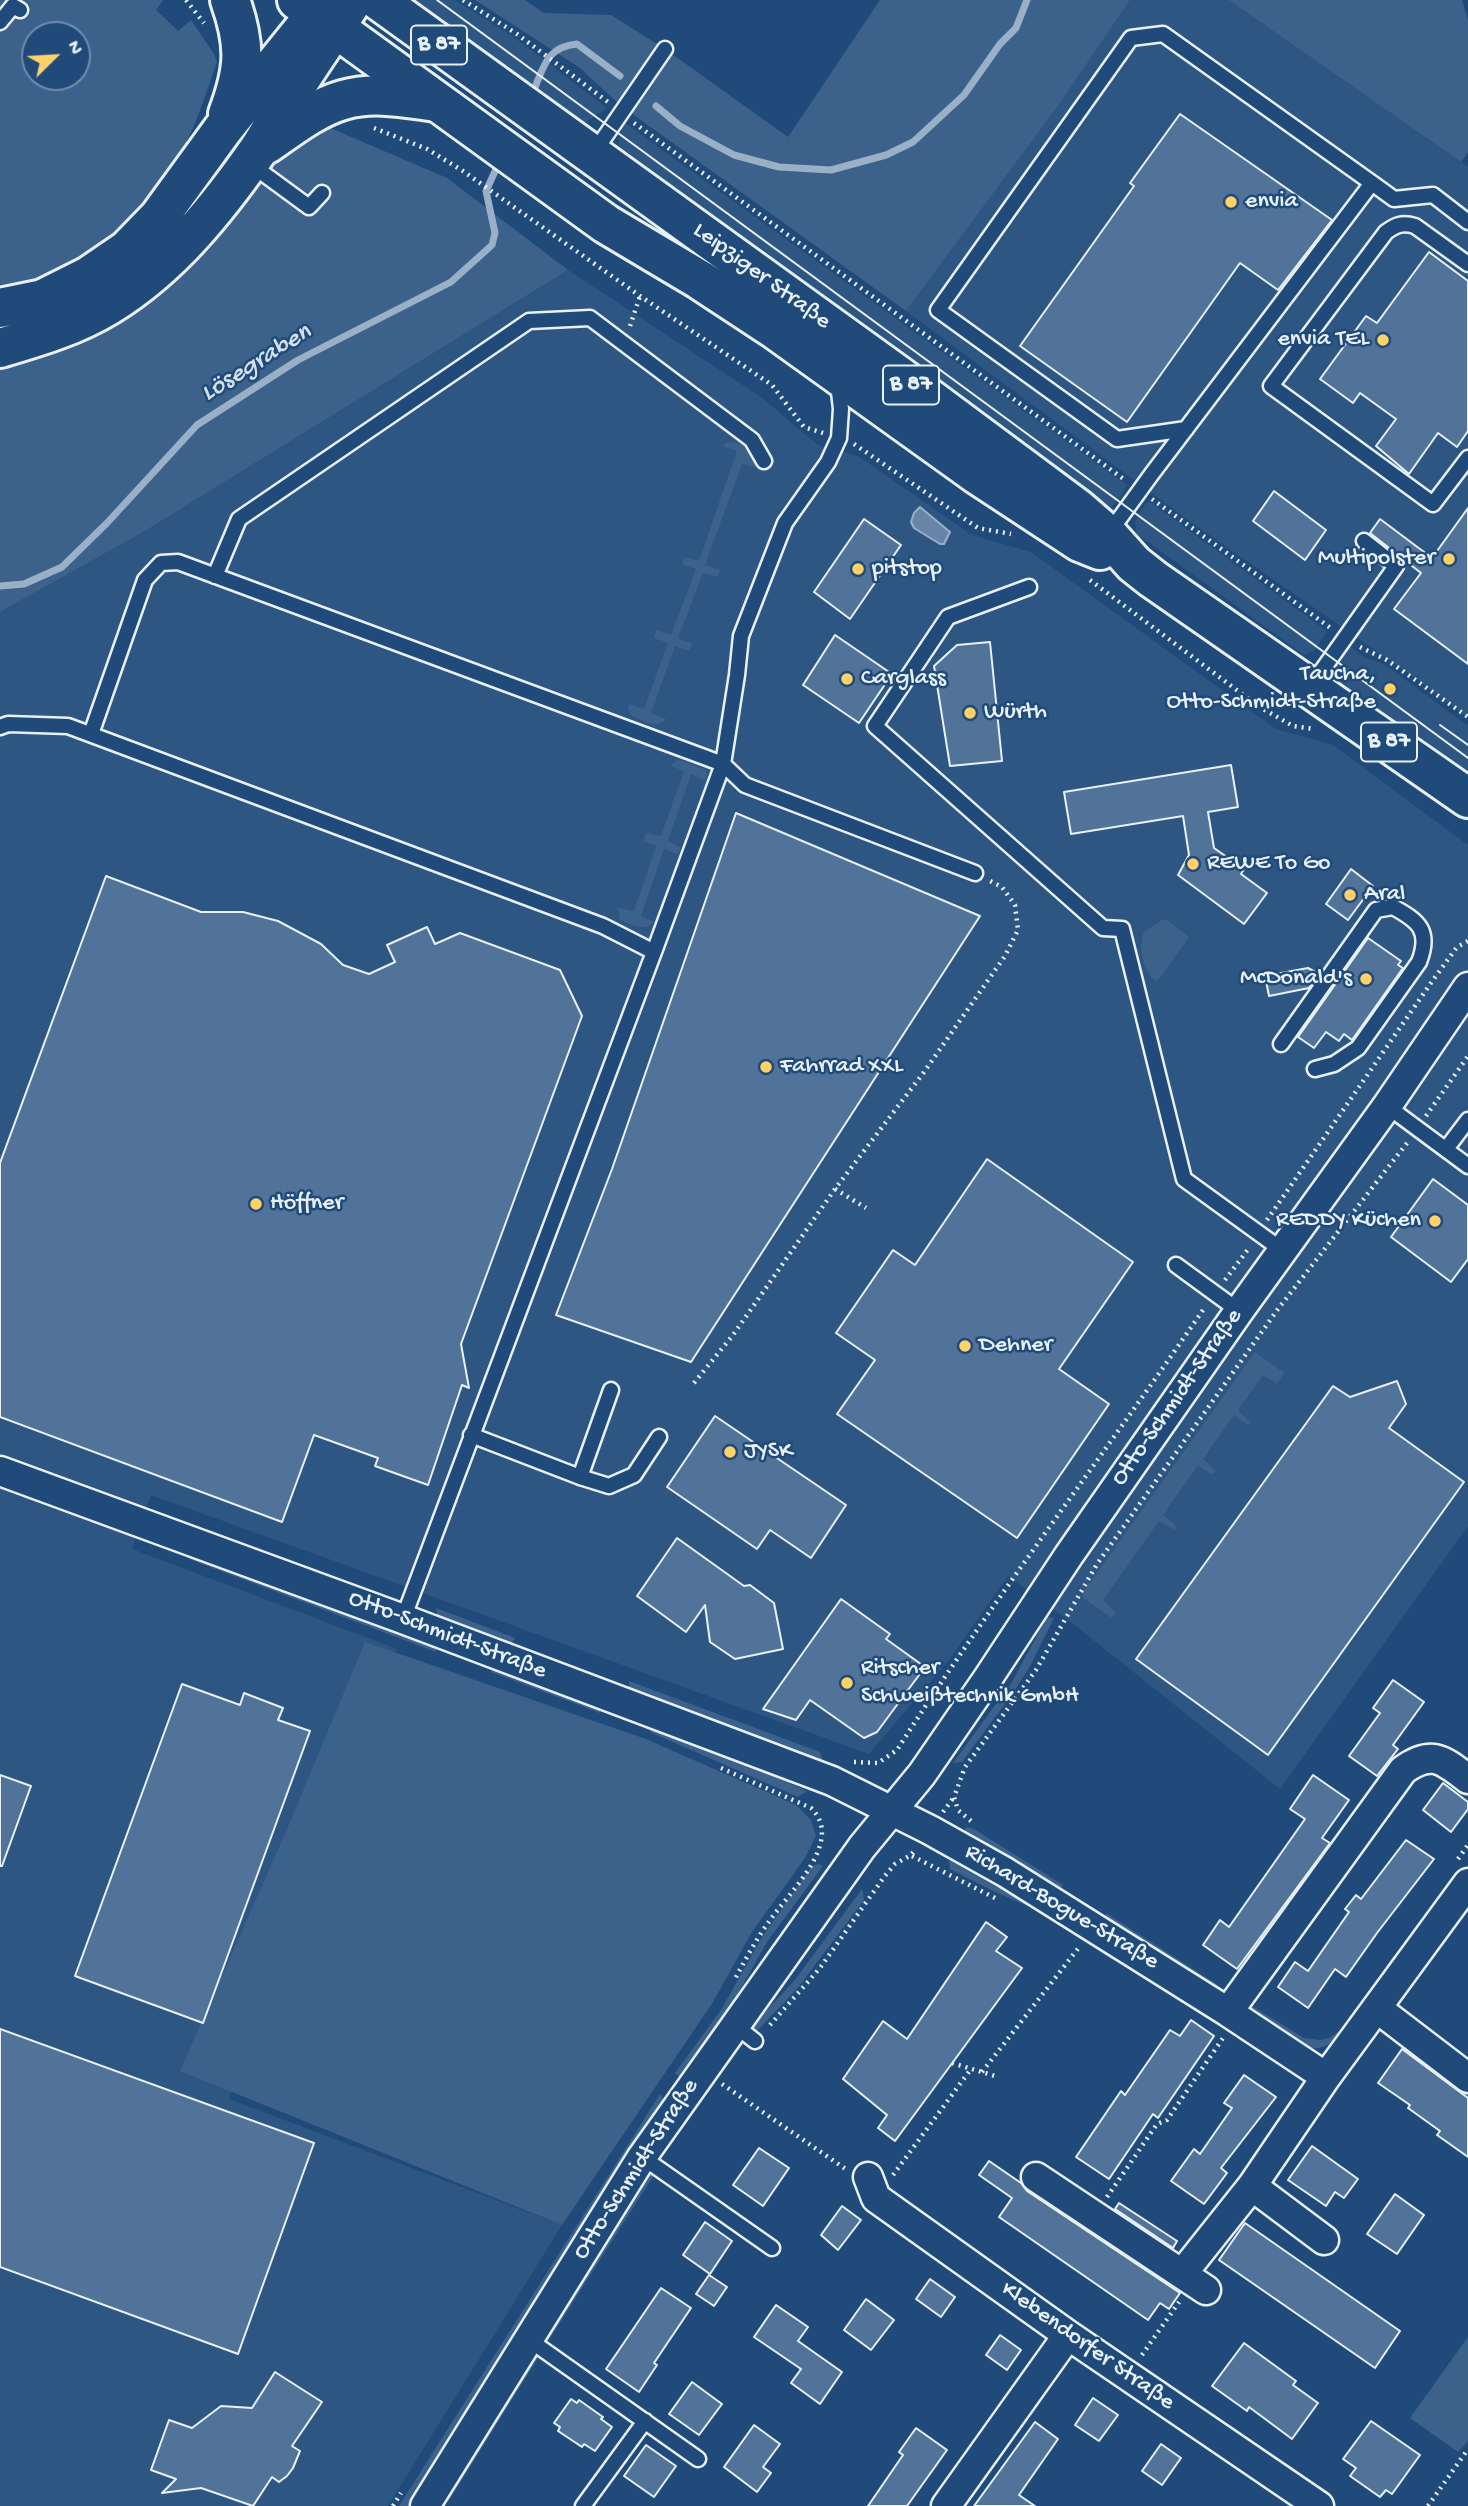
<!DOCTYPE html>
<html>
<head>
<meta charset="utf-8">
<style>
	body { margin:0 }
	#map { position:relative; width:1468px; height:2506px; overflow:hidden; background:#1f4a7a; font-family:"Gochi Hand",sans-serif }
	canvas { display:block }
	.north { position:absolute; left:21px; top:21px; width:70px; height:70px; box-sizing:border-box; background:#1f4a7a; border:2px solid #6f8dac; border-radius:50%; rotate:66deg; font-size:19px; font-weight:700; line-height:28px; text-align:center; color:#e8f1f8 }
	.north::after { content:''; display:block; margin:auto; width:24px; height:32px; background:#ffd166; clip-path:polygon(50% 0,100% 100%,50% 72%,0 100%) }
</style>
</head>
<body>
<div id="map">
<canvas width="1468" height="2506"></canvas>
<div class="north">N</div>
</div>
<script>
const context = document.querySelector('canvas').getContext('2d');
context.lineJoin = 'round';
function paint(path, color) { context.fillStyle = color; context.fill(path, 'evenodd'); }
function stroke(path, color, width, dash) { context.strokeStyle = color; context.lineWidth = width; context.lineCap = dash ? 'butt' : 'round'; context.setLineDash(dash || []); context.stroke(path); }
function label(font, color, halo, rows, align = 'center') {
  context.font = font + ' "Gochi Hand",sans-serif'; context.lineWidth = 5; context.setLineDash([]); context.textBaseline = 'middle'; context.strokeStyle = halo; context.fillStyle = color; for (const [text, x, y, turn = 0] of rows) {
    context.save(); context.translate(x, y); context.rotate((+turn || 0) * Math.PI / 180); context.textAlign = isNaN(turn) ? turn : align; if (halo) context.strokeText(text, 0, 0); context.fillText(text, 0, 0); context.restore();
  }
}
paint(new Path2D(`
	M402 0H455L514 37 607 108 583 124H573Z
	M1130 0H1230L1468 167V718L1421 682 1192 523 906 311 1058 106Z
	M625 123 1127 485 1122 495 1112 506 1103 510 618 152 620 135Z
	M568 270 761 397 818 445 858 456 972 535 1031 552 1276 729 1333 745 1468 845V1526L1280 1789 1067 1619 1008 1576 949 1660 869 1754 151 1495 132 1549 397 1649 229 2099 562 2225 388 2506H0V612L145 531Z
	M1149 501 1327 631 1314 651 1304 655 1137 534 1135 522 1142 508Z
	M1349 646 1365 658 1384 664 1468 726V779L1339 683 1340 670 1336 667Z`), '#2e5683');
paint(new Path2D(`
	M0 0H163L156 10 178 31 191 20 214 54 217 62C204 100 191 141 168 174 128 231 69 276 0 288ZM35 35H77V77H35Z
	M475 0H525L544 13 611 15 665 49 788 137 880 0H1130L1058 106 906 311 620 105 580 68Z
	M1229 0H1462L1468 20V152L1461 162Z
	M321 124 447 178 568 270 145 531 0 612V362L166 280 209 250 283 153Z
	M730 442C745 442 756 453 757 468L742 464 705 565 720 570 718 577 703 573 678 638 692 644 689 651 675 646 651 713 666 719C657 730 644 721 632 716L628 708 629 704 644 709 668 643 654 638 657 630 671 635 696 569 682 565 684 557 699 561 737 451 724 447V444Z
	M680 760 706 770 707 776 705 780 691 774 668 841 681 848 677 854 664 849 641 916 654 922C644 933 632 924 620 920L618 908 634 911 656 846 643 841 646 833 661 836 684 771 671 766 675 761Z
	M1162 920H1167L1189 937 1163 974 1156 981C1143 973 1138 945 1144 932Z
	M1255 1352 1284 1373 1277 1384 1263 1375 1238 1410 1251 1423 1247 1425 1234 1415 1203 1459 1216 1471 1211 1474 1198 1465 1163 1515 1177 1526 1175 1530 1159 1521 1103 1600 1116 1612 1112 1618 1083 1598 1082 1594Z
	M196 1555 436 1644V1652L189 1559Z
	M436 1608 515 1638 511 1644H505L438 1618Z
	M1047 1617 1054 1618 1030 1666 1013 1693 962 1762 953 1763 1012 1682Z
	M365 1642 646 1739 796 1805 811 1820 816 1836 805 1858 752 1932 713 2002 562 2225 180 2071 288 1827Z
	M493 1665 600 1707V1713L491 1672Z
	M629 1681 820 1752 823 1761 630 1690Z
	M655 1724 807 1791 798 1797 650 1732Z
	M967 1827 974 1829 1063 1885 1058 1893 963 1832Z
	M949 1860 993 1885 1014 1893 1117 1953 1113 1960 1030 1907 991 1890 950 1869Z
	M819 1864 823 1866 767 1942 725 2016 682 2079 675 2073 721 2010 762 1937 812 1866Z
	M862 1889 864 1900 797 1989 756 2032 751 2027 794 1981Z
	M1106 1913 1218 1985 1206 1982 1105 1919Z
	M1395 1954 1400 1958 1338 2039C1331 2044 1321 2049 1313 2048 1292 2046 1263 2022 1246 2010L1249 2004 1304 2038 1320 2040 1329 2038 1342 2029Z
	M660 2094 665 2101 409 2506H399Z
	M649 2172 654 2175 547 2343 543 2341Z
	M1468 2337V2441L1458 2452 1410 2418Z
	M531 2356 538 2358 448 2502 444 2496Z`), '#3c628c');
const water = new Path2D(`
	M920 507 950 532 944 544H940L914 528 911 522 914 513Z`);
paint(water, '#6685a7');
stroke(water, '#9ab0c7', 2);
stroke(new Path2D(`
	M533 92C544 67 546 47 577 44L620 76
	M656 106 680 126 734 155 779 167 831 170 886 155 913 142 964 95 1000 44 1016 28 1027 0
	M0 586 24 584 62 567 107 523 197 425 298 360 451 282 492 245 495 233 486 191 497 167`), '#9ab0c7', 7);
const building = new Path2D(`
	M1180 114 1332 220 1278 290 1240 263 1127 422 1020 346 1134 186 1130 183Z
	M1429 252 1468 281V431L1457 447 1438 433 1409 474 1376 446 1396 419 1360 393 1353 403 1320 379 1366 316 1377 323Z
	M1274 491 1326 530 1305 560 1253 521Z
	M1468 508V664L1394 609 1421 573 1370 533 1380 519 1432 558Z
	M864 519 901 545 850 619 814 592Z
	M835 635 892 674 859 723 803 685Z
	M990 642 1002 761 950 766 934 666 957 645Z
	M1231 765 1238 807 1208 812 1214 848 1244 869 1241 874 1267 893 1244 924 1178 875 1189 855 1183 816 1071 834 1064 792Z
	M736 813 980 916 691 1362 556 1315 612 1169Z
	M1351 869 1373 886 1348 920 1326 904Z
	M106 876 201 912H243L278 921 321 944 343 965 369 974 395 962 387 945 427 927 435 944 460 933 560 970 582 1016 461 1344 469 1388 462 1385 428 1485 375 1466 378 1458 314 1435 282 1522 0 1417V1163Z
	M1368 938 1401 961 1398 965 1403 968 1352 1040 1344 1034 1339 1041 1326 1032 1314 1048 1298 1037Z
	M1308 968 1319 974 1309 988 1269 996 1265 976Z
	M987 1159 1133 1262 1059 1369 1109 1404 1017 1538 837 1414 875 1360 836 1333 893 1250 915 1265Z
	M1433 1179 1468 1205V1259L1451 1282 1391 1237Z
	M1397 1381 1406 1404 1389 1428 1464 1482 1268 1755 1136 1659 1333 1386 1350 1397Z
	M715 1416 846 1505 811 1558 770 1530 757 1549 667 1487Z
	M677 1538 744 1586 750 1585 774 1603 783 1649 735 1659 710 1642 705 1605 686 1632 637 1596Z
	M841 1599 890 1634 886 1639 925 1667 877 1732 864 1738 810 1700 796 1720 763 1709Z
	M1393 1680 1424 1702 1393 1745 1398 1749 1377 1776 1349 1756 1380 1713 1373 1708Z
	M182 1684 240 1705 244 1693 283 1708 278 1720 310 1731 203 2023 75 1976Z
	M0 1775 31 1786 2 1866H0Z
	M1313 1775 1349 1800 1322 1838 1330 1843 1237 1969 1203 1945 1220 1920 1229 1927 1305 1819 1290 1809Z
	M1443 1783 1468 1802V1809L1451 1832 1423 1810Z
	M1406 1840 1434 1859 1377 1933 1346 1977 1335 1969 1308 2008 1278 1987 1295 1962 1308 1971 1349 1912 1345 1909 1356 1895 1361 1899Z
	M986 1922 1007 1937 996 1951 1022 1968 895 2141 878 2128 887 2115 843 2079 883 2021 907 2039Z
	M1191 2020 1214 2036 1158 2118 1153 2114 1109 2179 1076 2157 1121 2091 1125 2095 1170 2030 1180 2036Z
	M0 2029 314 2143 238 2354 0 2267Z
	M1402 2049 1468 2098V2157L1437 2135 1440 2131 1408 2108 1410 2105 1378 2083Z
	M1244 2075 1276 2097 1221 2168 1227 2173 1204 2204 1171 2181 1194 2149 1200 2154 1232 2108 1224 2103Z
	M1312 2146 1358 2179 1344 2198 1335 2192 1326 2206 1288 2180Z
	M759 2148 789 2168 763 2206 733 2185Z
	M989 2161 1021 2183 1027 2191 1180 2293 1169 2309 1160 2303 1148 2320 999 2217 1012 2198 979 2175Z
	M1395 2194 1424 2215 1397 2254 1367 2234Z
	M1119 2203 1177 2241 1173 2248 1115 2209Z
	M842 2206 861 2220 838 2250 821 2235Z
	M705 2222 732 2241 710 2274 683 2255Z
	M1245 2223 1400 2331 1375 2368 1219 2260Z
	M709 2275 727 2287 714 2306 696 2294Z
	M930 2279 955 2297 941 2317 916 2299Z
	M661 2288 691 2308 654 2363 657 2365 639 2392 606 2369Z
	M866 2299 894 2320 871 2350 844 2330Z
	M776 2305 808 2327 798 2341 842 2372 820 2404 791 2383 801 2369 754 2337Z
	M1000 2335 1021 2350 1007 2370 986 2355Z
	M1244 2343 1296 2381 1293 2385 1318 2403 1292 2439 1249 2407 1247 2411 1212 2386Z
	M275 2372 322 2402 292 2446 300 2451 293 2468 287 2476 279 2482 272 2477 253 2506 201 2488 162 2493 176 2479 151 2470 169 2420 192 2428 221 2406 252 2408Z
	M692 2382 722 2404 699 2435 669 2414Z
	M1093 2398 1118 2415 1099 2441 1075 2425Z
	M571 2399 577 2403 579 2400 603 2417 601 2419 612 2427 595 2451 584 2444 582 2447 558 2431 560 2427 554 2423Z
	M1371 2421 1420 2455 1392 2494 1386 2490 1380 2497 1350 2476 1356 2468 1343 2459Z
	M1035 2422 1058 2439 1019 2495 1035 2506H974Z
	M754 2425 780 2444 763 2467 771 2473 757 2492 724 2467Z
	M916 2428 947 2450 907 2506H868L903 2455 899 2452Z
	M1161 2444 1181 2458 1162 2485 1142 2471Z
	M646 2445 676 2466 654 2497 624 2476Z`);
paint(building, '#517399');
stroke(building, '#e8f1f8', 2);
const lane = new Path2D(`
	M0 22 13 6 20 10
	M593 154 665 49
	M249 163 309 207 322 193
	M1372 183 1394 199 1433 195 1468 222
	M1468 264 1415 226C1402 222 1396 225 1386 232L1271 386 1433 504 1468 458
	M838 383 841 409 839 438 828 462 785 523 741 636 737 675 723 764 745 785 975 873
	M1109 533 1151 475 1372 183 1163 34 1131 38 938 310 1117 439 1186 429
	M215 576 239 519 529 321 590 318 752 440 764 461
	M1029 587 948 617 875 726 1103 928 1122 929 1184 1179 1282 1250
	M1311 686 1396 566 1364 541
	M0 727 8 724 68 726 603 926 654 952 403 1619
	M91 734 145 580 161 563 178 562 723 764 654 952
	M1281 1044 1376 910 1393 907C1419 921 1431 931 1419 962L1358 1048 1334 1064 1315 1069
	M1387 1106 1468 1166
	M1446 1149 1468 1120
	M1176 1265 1239 1311
	M471 1435 580 1477 609 1486 634 1475 659 1437
	M580 1477 611 1390
	M736 2026 755 2041
	M642 2157 772 2248
	M528 2339 698 2459
	M583 2506 645 2421`);
const street = new Path2D(`
	M0 1471 403 1619 832 1781 930 1830 1005 1872 1228 2012 1326 2077
	M1378 2009 1468 2078
	M1228 2012 1403 1770C1432 1749 1443 1760 1468 1779
	M868 2177 876 2198 1068 2335 1319 2506
	M1036 2177 1206 2290
	M1252 2186 1324 2240
	M1182 2274 1252 2186 1326 2077 1468 1883
	M425 2506 642 2157 862 1847 922 1774 988 1678 1069 1555 1239 1311 1387 1106 1468 987
	M946 2506 1068 2335`);
const primary = new Path2D(`
	M297 0 606 224 700 280 773 328 975 473 1080 542 1100 550
	M378 0 899 376 1078 509 1108 535 1134 564 1153 579 1468 798`);
const highway = new Path2D(`
	M228 114C245 69 246 45 230 0
	M267 144C290 128 315 108 343 100 374 91 406 98 437 102
	M0 308 43 299 89 276 127 250 159 217 223 129 319 10
	M0 348C37 337 75 326 109 305 171 267 218 208 259 149 274 127 285 102 300 80 317 53 336 27 353 0`);
stroke(lane, '#e8f1f8', 19);
stroke(street, '#e8f1f8', 33);
stroke(primary, '#e8f1f8', 44);
stroke(highway, '#e8f1f8', 44);
stroke(new Path2D(`
	M186 0 204 23
	M463 0 517 34 608 102
	M634 123 1125 480
	M374 128 427 149 463 171 640 296 772 385 804 427 823 433
	M630 326 640 296
	M854 444 978 528 1011 534
	M1152 499 1332 629
	M1090 580 1258 706 1293 726 1314 729
	M1360 647 1387 660 1468 717
	M1426 1116 1468 1056
	M835 1189 866 1208
	M1267 1220 1433 980 1457 947 1468 941
	M1225 1280 1249 1248
	M694 1383 733 1335 835 1189 924 1072 1005 956 1018 930 1015 905 1002 887 990 881
	M854 1762 878 1763 897 1750C994 1598 1104 1455 1205 1307
	M721 1768 811 1808C846 1842 787 1894 768 1923 756 1940 745 1960 735 1979
	M943 1812 954 1797
	M971 1821 958 1810 954 1797 965 1767 1036 1670 1097 1564 1278 1309 1407 1143
	M912 1856 997 1899
	M1458 1859 1468 1845
	M770 2025 820 1968 884 1877 895 1864 911 1855 915 1850
	M952 2063 995 2076
	M982 2072 1080 1946
	M722 2084 847 2170
	M893 2175 971 2069
	M1107 2197 1157 2124 1167 2120 1223 2038
	M1142 2355 1179 2302
	M393 2506 401 2493
	M1428 2506 1468 2449`), '#e8f1f8', 4.5, [2, 5]);
stroke(lane, '#1f4a7a', 14);
stroke(street, '#1f4a7a', 28);
stroke(primary, '#1f4a7a', 38);
stroke(highway, '#1f4a7a', 38);
stroke(new Path2D(`
	M437 0 1468 758
	M1440 725 1468 745`), '#e8f1f8', 2);
for (const [x, y, r, color] of [
	[1231,202,7,"#ffd166"],
	[1383,340,7,"#ffd166"],
	[1449,559,7,"#ffd166"],
	[858,569,7,"#ffd166"],
	[847,679,7,"#ffd166"],
	[1390,689,7,"#ffd166"],
	[970,713,7,"#ffd166"],
	[1193,864,7,"#ffd166"],
	[1350,895,7,"#ffd166"],
	[1366,979,7,"#ffd166"],
	[766,1067,7,"#ffd166"],
	[256,1204,7,"#ffd166"],
	[1435,1221,7,"#ffd166"],
	[965,1346,7,"#ffd166"],
	[730,1452,7,"#ffd166"],
	[847,1683,7,"#ffd166"]
]) { const dot = new Path2D(); dot.arc(x, y, r, 0, 2 * Math.PI); context.fillStyle = color; context.fill(dot); stroke(dot, '#1f4a7a', 2.5); }
for (const [x, y, w] of [
	[439,45,56],
	[911,385,56],
	[1389,742,56]
]) { const box = new Path2D(); box.roundRect(x - w / 2, y - 19.5, w, 39, 5); context.fillStyle = '#1f4a7a'; context.fill(box); stroke(box, '#e8f1f8', 2); }
label('bold 23px', '#e8f1f8', null, [
	["B 87",439,45],
	["B 87",911,385],
	["B 87",1389,742]
]);
label('24px', '#e8f1f8', '#1f4a7a', [
	["envia",1245,202],
	["envia TEL",1369,340,"right"],
	["Multipolster",1435,559,"right"],
	["pitstop",872,569],
	["Taucha,",1376,675,"right"],
	["Otto-Schmidt-Straße",1376,703,"right"],
	["Carglass",861,679],
	["Würth",984,713],
	["REWE To Go",1207,864],
	["Aral",1364,895],
	["McDonald's",1352,979,"right"],
	["Fahrrad XXL",780,1067],
	["Höffner",270,1204],
	["REDDY Küchen",1421,1221,"right"],
	["Dehner",979,1346],
	["JYSK",744,1452],
	["Ritscher",861,1669],
	["Schweißtechnik GmbH",861,1697]
], 'left');
label('24px', '#e8f1f8', '#1f4a7a', [
	["Leipziger Straße",761,277,36],
	["Otto-Schmidt-Straße",1178,1398,-55],
	["Otto-Schmidt-Straße",447,1636,21],
	["Richard-Bogue-Straße",1061,1908,31],
	["Otto-Schmidt-Straße",637,2170,-57],
	["Klebendorfer Straße",1087,2347,35]
]);
label('italic 26px', '#d4e1ec', '#1f4a7a', [
	["Lösegraben",257,364,-32]
]);
</script>
</body>
</html>
